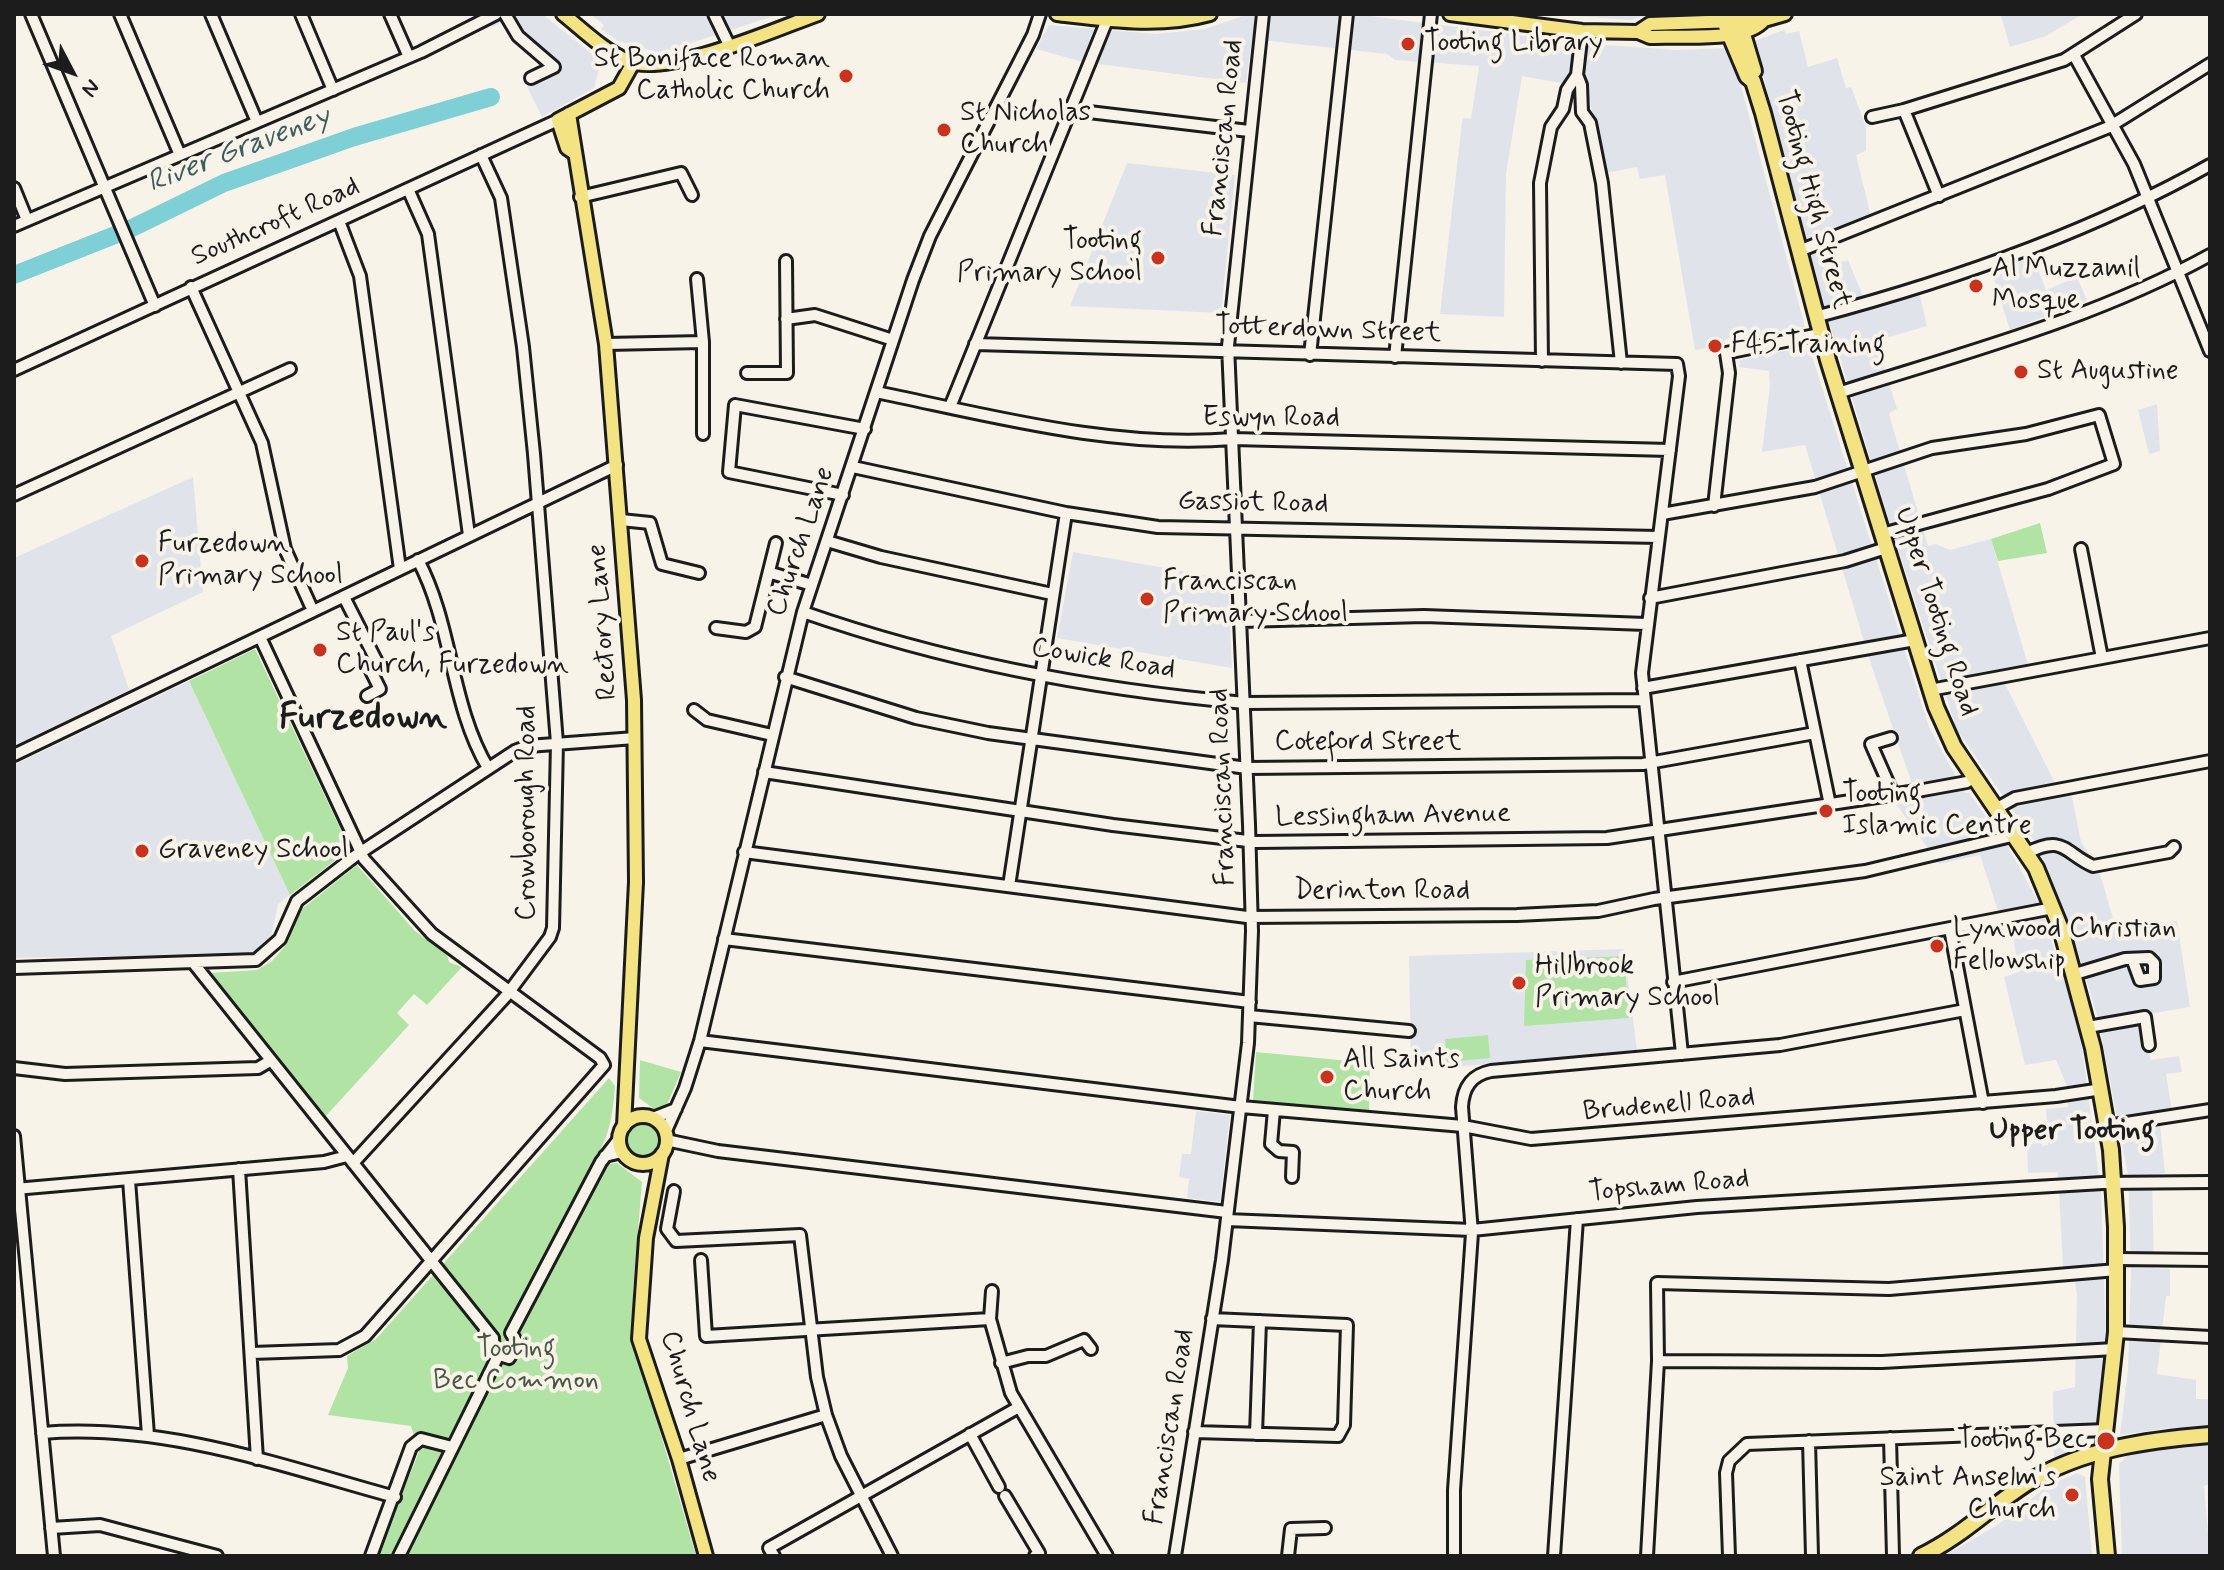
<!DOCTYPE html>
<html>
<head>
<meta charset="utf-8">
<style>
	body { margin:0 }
	#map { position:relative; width:2224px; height:1570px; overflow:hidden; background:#f7f3e8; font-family:Mynerve,sans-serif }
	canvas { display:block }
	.frame { position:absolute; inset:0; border:16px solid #1c1c1c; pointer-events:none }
	.north { position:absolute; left:32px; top:32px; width:80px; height:80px; -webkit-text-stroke:6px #f7f3e8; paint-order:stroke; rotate:131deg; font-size:22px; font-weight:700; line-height:32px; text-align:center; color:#1c1c1c }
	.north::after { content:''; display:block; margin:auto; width:28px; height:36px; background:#1c1c1c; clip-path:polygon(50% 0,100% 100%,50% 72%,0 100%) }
</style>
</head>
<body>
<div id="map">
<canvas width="2224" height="1570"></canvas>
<div class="frame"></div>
<div class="north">N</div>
</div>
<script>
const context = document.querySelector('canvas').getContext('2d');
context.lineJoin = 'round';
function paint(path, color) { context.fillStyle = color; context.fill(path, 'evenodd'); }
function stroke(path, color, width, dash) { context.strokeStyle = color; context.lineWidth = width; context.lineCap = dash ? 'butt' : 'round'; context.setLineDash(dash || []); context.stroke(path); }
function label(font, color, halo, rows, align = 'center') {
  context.font = font + ' Mynerve,sans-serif'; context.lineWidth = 8; context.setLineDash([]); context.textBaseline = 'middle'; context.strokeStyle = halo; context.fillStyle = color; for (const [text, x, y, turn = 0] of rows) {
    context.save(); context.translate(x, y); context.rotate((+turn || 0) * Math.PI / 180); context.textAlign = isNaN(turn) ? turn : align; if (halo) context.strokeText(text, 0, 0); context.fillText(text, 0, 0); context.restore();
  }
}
paint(new Path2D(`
	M484 14H542L595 56 600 66 594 88 542 117 527 87 529 82 554 70 507 20 492 27Z
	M590 14H780L660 53 618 41 601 29 604 25Z
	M1249 14H1354L1591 44 1677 50 1727 48 1736 67 1805 327 1731 338 1724 340 1725 344 1695 350 1665 175 1640 179 1637 167 1606 173 1587 88 1522 76 1506 174 1504 317 1440 314 1462 122 1463 118 1471 119 1479 66 1395 60 1387 54 1252 39 1246 83 1083 62 1036 49 1049 25 1156 34 1205 29Z
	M1550 14H1656L1630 20Z
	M2009 14H2083L2046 36 2010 47 2001 16Z
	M1784 30 1786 34 1799 31 1808 67 1837 58 1846 88 1851 87 1866 127V151L1856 155 1874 229 1826 248 1831 265 1848 260 1863 296 1916 279 1927 326 1876 341 1897 409 1889 413 1891 421 1928 546 1936 544 1950 550 1991 539 2031 675 2003 680 2055 783 2072 797 2081 842 2098 867 2117 932 2177 921 2190 1007 2148 1014 2150 1060 2179 1056 2182 1072 2166 1074 2172 1111 2159 1114 2165 1173 2152 1175 2154 1268 2170 1269V1296H2166L2157 1374 2196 1380V1399H2210V1427L2171 1432 2168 1428 2120 1435 2128 1370 2131 1269 2128 1175 2098 1019 2069 922 2037 845 1957 730 1891 527 1824 305 1754 41Z
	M1127 163 1235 175 1221 313 1070 306Z
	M2033 256 2046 290 2077 277 2087 300 2010 330 1992 273Z
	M1809 346 1929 727 1965 793H1969L2008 847 2039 903 2068 991 2082 1048 2101 1192 2106 1340 2097 1423 2089 1424 2088 1447 2054 1458 2053 1392 2075 1387 2077 1296 2075 1282 2063 1266 2058 1172 2028 1173 2027 1146 2042 1141V1146L2048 1145 2046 1109 2068 1107 2067 1086 2056 1060 2025 1065 2004 977 2019 972 2011 926 1998 911 1980 855 1939 864 1896 804 1911 781 1869 658 1805 445 1762 452 1770 386 1769 371 1739 367 1740 360Z
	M2157 404 2160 451 2149 454 2138 410Z
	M193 477 203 592 111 636 129 690 14 746V558Z
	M1073 552 1228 579 1232 668 1057 638Z
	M189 681 290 895 278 904 272 934 254 952 243 954 14 958V765Z
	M1624 949 1637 1050 1411 1071 1409 956Z
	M1196 1111 1230 1115 1220 1202 1187 1198 1189 1179 1179 1177 1182 1154H1191Z
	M2210 1443V1484L2204 1486 2210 1556H2122L2119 1464 2128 1455Z
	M2077 1473 2085 1477 2092 1556H1944L1999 1524 2046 1487Z`), '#e0e4ea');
paint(new Path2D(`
	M2040 523 2047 553 1998 561 1991 539Z
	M255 649 350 849 290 895 189 681Z
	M357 865 414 930 447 955 449 962 462 967 427 1005 414 994 397 1013 409 1025 325 1117 210 973 257 970 272 961 286 945 302 909Z
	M1624 956 1629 1018 1524 1026 1526 960Z
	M1488 1035 1490 1058 1447 1062 1445 1039Z
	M1256 1052 1370 1063 1369 1110 1253 1101Z
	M640 1060 681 1072 666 1107 654 1109 639 1098Z
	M609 1078 615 1086C613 1111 611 1131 598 1154L610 1164 617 1163 642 1182 633 1291 634 1341 696 1556H377L419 1452 411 1426 328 1415 348 1368 347 1356 376 1339Z
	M624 1140a19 19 0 1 1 38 0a19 19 0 1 1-38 0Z`), '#b1e4a4');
stroke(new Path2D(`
	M14 275 130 229 224 183 354 137 491 97`), '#7ecfd6', 18);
const minor = new Path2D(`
	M31 14 155 306
	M120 14 180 155
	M211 14 257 122
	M301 14 333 90
	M390 14 409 57
	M505 14 518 36 554 67 531 78
	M714 14 729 45
	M2074 55 2134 164 2210 351
	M1577 75 1581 85 1582 112 1590 123 1602 183 1621 363
	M1072 110 1249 131
	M1872 117 1904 110
	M14 188 27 220
	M408 189 428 234 469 535
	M1939 196 1904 110 2064 60 2136 14
	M580 197 681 173 692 195
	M339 221 360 276 400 569
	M14 226 421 52 496 14
	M1799 251 2109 127 2210 64
	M697 279 703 342V434
	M191 287 262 443 285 549 313 611
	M1815 317C1951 281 2087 234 2210 165
	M786 319 815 315 893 340
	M606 344 703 342
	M975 344 1677 364 1679 376 1642 673 1682 1054
	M1310 355 1347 14
	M1395 357 1431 14
	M1542 361 1540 183 1551 127 1563 109 1567 90 1577 75 1582 31
	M14 370 558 120
	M747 373H787L786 261
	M876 392C993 416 1113 449 1233 439L1670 450
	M1838 393C1963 353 2094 319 2210 255
	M950 407 1107 20
	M853 467 1066 513 1158 527 1659 537
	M14 495 290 369
	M843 495 729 472 735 405 865 429
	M1714 506 1729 373 1726 353 1820 334
	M1662 514 1815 487 1932 448 2026 434 2099 415 2114 464 2048 489 1882 534
	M621 520 650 523 662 564 699 573
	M827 541 881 557 1052 594
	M2081 549 2102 658
	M418 560C453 626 450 704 488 768
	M771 573 812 585
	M344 597 377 662 371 671 380 689 367 696
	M1650 598 1845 561 1886 548
	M803 612C946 662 1095 690 1245 703L1643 700
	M1242 621 1424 616 1646 624
	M716 628 746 632 755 627 776 543
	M1800 660 1830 805
	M785 677 916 718 988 733 1247 768 1643 764 1815 733
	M1643 688 1915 640
	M1930 690 2210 638
	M694 710 707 720 772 735
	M1891 738 1871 744 1893 794
	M14 755 617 465
	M764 772 1113 825 1256 842 1607 838 1923 790 1967 782 1974 777
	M1997 808 2015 798 2210 761
	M744 852 1247 917 1517 915 1598 911 1654 899 1865 871 2016 835
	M2027 853C2064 834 2064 853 2093 866L2169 852 2174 847
	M1009 886 1066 513
	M1950 929 1983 1103
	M724 939 1250 1002
	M195 965 493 1338
	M14 968 256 960 280 939 297 901 355 856 515 751 528 746 635 738
	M2075 974 2125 959 2149 958 2154 963V978L2140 980 2133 961
	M1673 982 2053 908
	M1249 1016 1409 1031
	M2088 1027 2145 1017 2149 1045
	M700 1041 1241 1107 1463 1126 1531 1139 2056 1096 2102 1089
	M14 1068 65 1074 258 1068 270 1061
	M1274 1110 1271 1144 1279 1151 1293 1152 1292 1177
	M653 1118 676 1109
	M2107 1126 2210 1110
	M665 1133 685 1088 700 1041 803 612 913 280 930 236 1033 35 1040 14
	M14 1136 54 1556
	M666 1140 718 1151 1227 1212
	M605 1156 622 1152
	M353 1163 506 996 550 937 553 928 557 743 534 454 523 347 501 198 481 155
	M239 1169 257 1459
	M129 1180 148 1435
	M15 1189 324 1162 347 1156
	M674 1191 667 1229 676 1241 800 1235 817 1377 826 1415 679 1459
	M1227 1220 1472 1230 1697 1207 2103 1183 2210 1182
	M2117 1259 2210 1260
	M701 1260 706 1336 990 1319
	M992 1291 990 1319 1011 1393 1107 1556
	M2116 1332 2210 1337
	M511 1333 601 1162 619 1139
	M493 1338 494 1353 509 1358 518 1344 511 1333
	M252 1353 339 1350 365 1336 604 1065 600 1058 432 934 364 859 260 637
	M1658 1361 1882 1362 2115 1349
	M1001 1363 1028 1356H1046L1084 1340 1091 1349
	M826 1415 841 1456 892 1556
	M1194 1432 1338 1436 1344 1425 1347 1325 1212 1319
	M42 1433C163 1423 279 1465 395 1497
	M970 1434 999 1487
	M1256 1434 1260 1321
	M1890 1438 1893 1556
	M1809 1441 1812 1556
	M1005 1496 1039 1553 1035 1556
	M51 1528 100 1525 217 1556
	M371 1556 411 1447 421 1439 452 1447
	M399 1556 498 1356
	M774 1556 769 1548 1019 1407
	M1175 1556 1222 1260 1248 1043 1252 931 1249 824 1228 346 1263 14
	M1288 1556 1291 1529 1325 1528
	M1454 1556V1490L1472 1233 1462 1107C1463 1088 1471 1075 1491 1071L1780 1045 1965 1010
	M1554 1556 1577 1219
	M1647 1556 1658 1361 1657 1283 1889 1289 2117 1270
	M1729 1556 1726 1473 1729 1461 1747 1444 2106 1430`);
const major = new Path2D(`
	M563 14C583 30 604 51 628 61 668 77 776 29 818 14
	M1057 14C1108 20 1159 28 1210 14
	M1450 14 1582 31 1638 32 1650 37C1678 35 1746 43 1764 20
	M1638 32 1650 24 1764 20 1785 14
	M569 114 606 344 634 700 636 882 624 1126
	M573 152 567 148 558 120 619 88 633 63
	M619 1140a24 24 0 1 1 48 0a24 24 0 1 1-48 0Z
	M662 1154 646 1238 639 1339 679 1459 706 1556`);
const highway = new Path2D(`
	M1721 14 1747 76 1753 81 1763 113 1828 360 1936 707 1954 747 2036 868 2061 929 2093 1048 2111 1150 2116 1227V1332L2100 1479 2107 1556
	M1737 14 1754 71
	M1921 1556C1961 1537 1990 1507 2027 1483 2082 1449 2147 1440 2210 1435`);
stroke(minor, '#1c1c1c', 16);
stroke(major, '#1c1c1c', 18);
stroke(highway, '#1c1c1c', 20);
stroke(minor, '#f7f3e8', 10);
stroke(major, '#f4e382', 12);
stroke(highway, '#f4e382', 14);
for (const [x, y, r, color] of [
	[1408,44,8,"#c8321e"],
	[846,76,8,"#c8321e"],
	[944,130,8,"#c8321e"],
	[1158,258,8,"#c8321e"],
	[1976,286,8,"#c8321e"],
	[1715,346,8,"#c8321e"],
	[2021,372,8,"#c8321e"],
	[142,561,8,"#c8321e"],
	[1147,599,8,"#c8321e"],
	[320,650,8,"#c8321e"],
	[1826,811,8,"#c8321e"],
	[142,851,8,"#c8321e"],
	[1937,946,8,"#c8321e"],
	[1519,983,8,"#c8321e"],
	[1327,1077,8,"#c8321e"],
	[2106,1441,10,"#c8321e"],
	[2072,1495,8,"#c8321e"]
]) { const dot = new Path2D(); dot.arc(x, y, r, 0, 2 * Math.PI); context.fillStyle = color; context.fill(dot); stroke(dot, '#f7f3e8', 3); }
label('28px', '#1c1c1c', '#f7f3e8', [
	["Tooting Library",1424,44],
	["St Boniface Roman",830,60,"right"],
	["Catholic Church",830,92,"right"],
	["St Nicholas",960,114],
	["Church",960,146],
	["Tooting",1142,242,"right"],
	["Primary School",1142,274,"right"],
	["Al Muzzamil",1992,270],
	["Mosque",1992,302],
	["F45 Training",1731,346],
	["St Augustine",2037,372],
	["Furzedown",158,545],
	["Primary School",158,577],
	["Franciscan",1163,583],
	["Primary School",1163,615],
	["St Paul's",336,634],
	["Church, Furzedown",336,666],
	["Tooting",1842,795],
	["Islamic Centre",1842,827],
	["Graveney School",158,851],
	["Lynwood Christian",1953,930],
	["Fellowship",1953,962],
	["Hillbrook",1535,967],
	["Primary School",1535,999],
	["All Saints",1343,1061],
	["Church",1343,1093],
	["Tooting Bec",2088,1441,"right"],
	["Saint Anselm's",2056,1479,"right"],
	["Church",2056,1511,"right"]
], 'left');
label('28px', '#1c1c1c', '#f7f3e8', [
	["Franciscan Road",1225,138,-84],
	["Tooting High Street",1812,200,75],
	["Southcroft Road",276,223,-24],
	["Totterdown Street",1328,331,2],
	["Eswyn Road",1271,419],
	["Gassiot Road",1253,504,1],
	["Church Lane",802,542,-71],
	["Upper Tooting Road",1935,612,72],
	["Rectory Lane",604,622,-94],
	["Cowick Road",1103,660,9],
	["Coteford Street",1368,743],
	["Franciscan Road",1224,787,-92],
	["Crowborough Road",528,813,-90],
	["Lessingham Avenue",1393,817,-1],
	["Derinton Road",1382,892],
	["Brudenell Road",1669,1106,-5],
	["Topsham Road",1669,1187,-5],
	["Church Lane",689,1407,74],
	["Franciscan Road",1171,1427,-81]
]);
label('28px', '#495845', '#f7f3e8', [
	["Tooting",516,1350],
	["Bec Common",516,1382]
]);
label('italic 30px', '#3e5b5d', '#f7f3e8', [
	["River Graveney",239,151,-21]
]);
label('bold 30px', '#1c1c1c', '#f7f3e8', [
	["Upper Tooting",2072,1132]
]);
label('bold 36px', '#1c1c1c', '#f7f3e8', [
	["Furzedown",363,719]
]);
</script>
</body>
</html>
